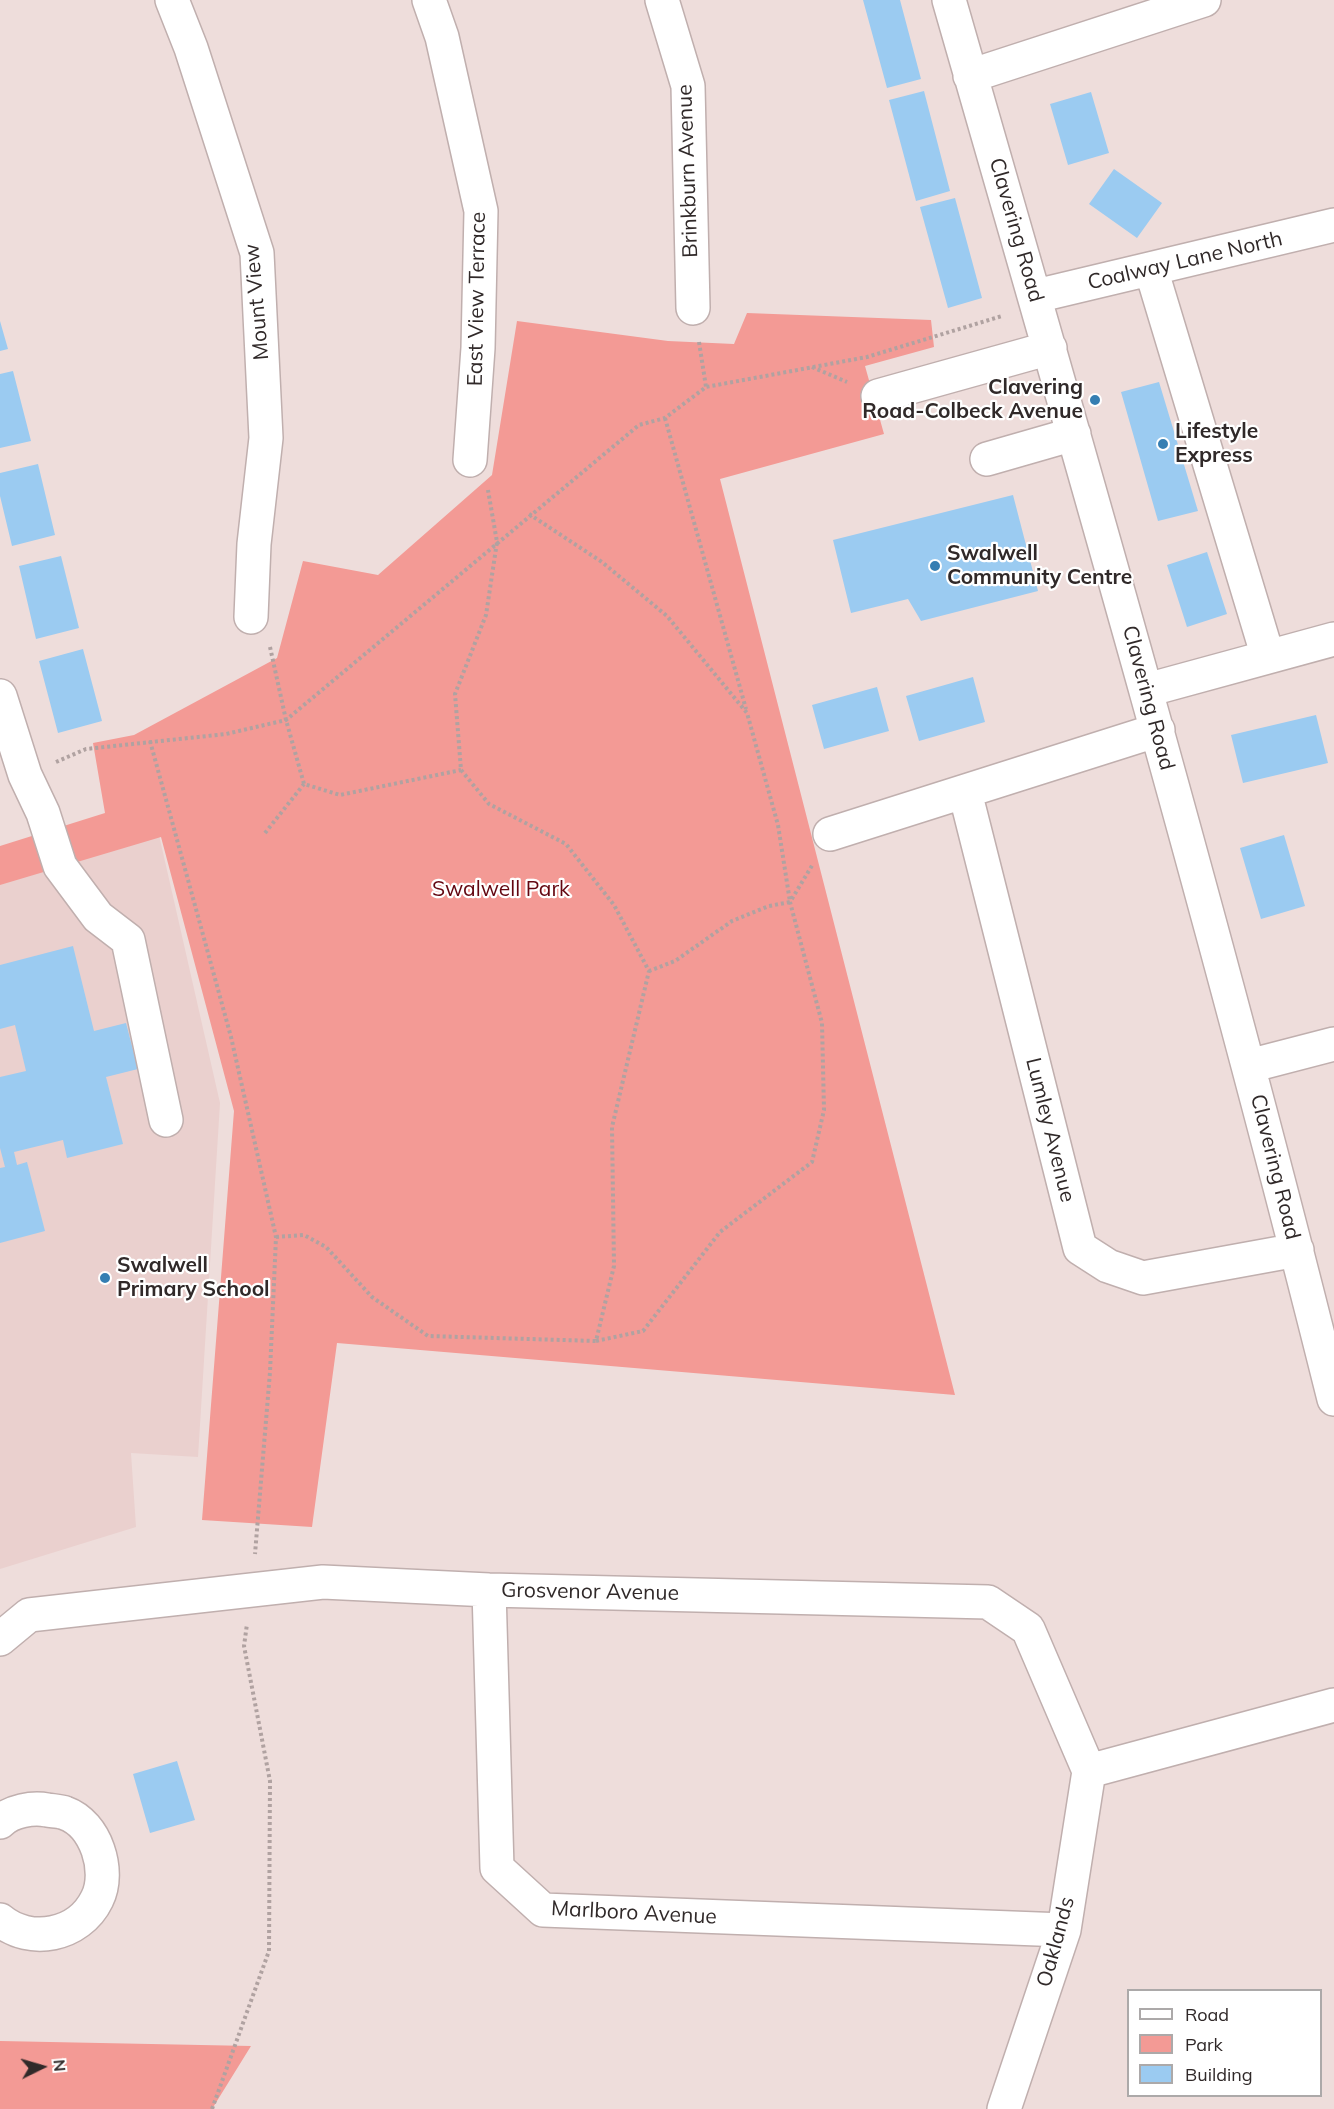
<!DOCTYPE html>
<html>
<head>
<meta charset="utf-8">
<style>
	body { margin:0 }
	#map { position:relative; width:1334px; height:2109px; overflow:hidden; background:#eedddb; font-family:Mulish,sans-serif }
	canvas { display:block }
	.legend { position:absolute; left:1127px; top:1989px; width:195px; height:108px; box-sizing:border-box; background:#fff; border:2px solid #aca9a9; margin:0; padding:8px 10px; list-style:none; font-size:18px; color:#302929 }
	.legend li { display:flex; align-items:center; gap:12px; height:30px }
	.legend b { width:30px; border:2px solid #aca9a9 }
	.north { position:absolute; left:12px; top:2037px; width:60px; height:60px; -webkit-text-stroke:4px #fff; paint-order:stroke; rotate:85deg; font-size:16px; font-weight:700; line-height:24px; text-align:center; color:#302929 }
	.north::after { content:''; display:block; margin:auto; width:21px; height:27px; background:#302929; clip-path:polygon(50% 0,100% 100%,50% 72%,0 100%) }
</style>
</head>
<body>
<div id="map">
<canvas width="1334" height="2109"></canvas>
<ul class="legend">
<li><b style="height:8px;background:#fff"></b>Road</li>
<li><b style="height:16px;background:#f39a95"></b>Park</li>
<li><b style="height:16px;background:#9bcbf1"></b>Building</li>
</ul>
<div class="north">N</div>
</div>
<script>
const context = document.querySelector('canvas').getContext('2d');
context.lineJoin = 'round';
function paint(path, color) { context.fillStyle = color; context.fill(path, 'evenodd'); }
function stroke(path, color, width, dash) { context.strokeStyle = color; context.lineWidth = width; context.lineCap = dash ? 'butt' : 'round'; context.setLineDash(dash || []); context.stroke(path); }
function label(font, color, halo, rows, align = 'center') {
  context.font = font + ' Mulish,sans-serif'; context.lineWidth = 4.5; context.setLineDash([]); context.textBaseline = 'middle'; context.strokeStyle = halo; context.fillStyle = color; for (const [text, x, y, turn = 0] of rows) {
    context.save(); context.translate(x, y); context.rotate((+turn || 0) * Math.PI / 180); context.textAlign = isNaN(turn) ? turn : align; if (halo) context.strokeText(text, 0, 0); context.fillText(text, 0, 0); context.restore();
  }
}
paint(new Path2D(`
	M159 835 220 1103 198 1457 131 1453 136 1527 0 1569V884Z`), '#ead0ce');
paint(new Path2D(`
	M747 313 931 320 934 347 865 366 884 434 720 479 955 1395 337 1343 312 1527 202 1520 234 1111 161 837 0 885V846L105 813 93 743 134 735 277 658 303 561 378 575 492 475 517 321 668 341 734 344Z
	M0 2041 251 2046 212 2109H0Z`), '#f39a95');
paint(new Path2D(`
	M863 0H900L921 79 887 88Z
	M924 91 950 191 916 201 889 100Z
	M1091 92 1109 153 1068 165 1050 104Z
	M1114 169 1162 203 1137 238 1089 204Z
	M955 198 982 298 948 308 920 207Z
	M0 321 8 349 0 351Z
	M13 371 31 441 0 448V374Z
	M1159 382 1198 511 1158 521 1121 392Z
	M38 464 55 535 12 546 0 496V473Z
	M1013 495 1038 591 921 621 908 599 851 613 833 540Z
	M1207 552 1227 614 1187 627 1167 565Z
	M61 556 79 628 36 639 19 566Z
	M83 649 102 721 58 733 39 661Z
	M973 677 985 722 919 741 906 696Z
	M877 687 889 731 824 749 812 705Z
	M1316 715 1328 763 1243 783 1231 735Z
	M1284 835 1305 906 1261 919 1240 848Z
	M73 946 94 1031 126 1023 138 1069 106 1077 123 1144 67 1158 63 1140 14 1152 17 1165 27 1162 45 1231 0 1243V1168L5 1167 0 1148V1077L26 1071 15 1025 0 1029V965Z
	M177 1761 195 1820 150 1833 133 1774Z`), '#9bcbf1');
const minor = new Path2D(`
	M172 0 191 48 257 253 266 438 254 544 251 617
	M429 0 442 37 481 211 478 348 470 460
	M662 0 688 86 693 308
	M949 0C1083 465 1217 930 1334 1399
	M970 76 1204 0
	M1151 269 1268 657
	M1036 296 1334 225
	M878 396 1050 348
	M987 459 1074 434
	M1147 690 1334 639
	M0 696 25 775 43 813 60 866 98 917 128 940 166 1120
	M965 792 1080 1248 1108 1266 1143 1278 1297 1250
	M830 834 1158 730
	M1249 1066 1334 1044
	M489 1590 497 1868 543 1910 1064 1930
	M0 1639 29 1615 323 1582 489 1590 988 1602 1028 1629 1089 1771
	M1089 1771 1334 1705
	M0 1822C11 1811 33 1807 47 1810 53 1811 60 1811 65 1813 96 1824 111 1871 97 1899 79 1936 30 1945 0 1920
	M1004 2109 1064 1930 1089 1771`);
stroke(minor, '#c0afae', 36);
stroke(new Path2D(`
	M699 342 706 387
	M812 367 847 382
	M665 418 746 709
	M529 514 602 562 667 616 747 713 778 825 790 902 769 906 732 921 675 961 649 971
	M270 647 286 720 304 784 340 795 461 770
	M150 741 231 1037 276 1237 270 1372 255 1554
	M56 762 86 749 226 734 286 720 639 425 665 418 706 387 867 357 1002 316
	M265 833 304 784
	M276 1237 304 1235 326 1247 372 1297 428 1336 596 1341 614 1266 612 1127 649 971 614 905 566 844 489 804 461 770 455 694 486 615 497 542 488 490
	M596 1341 643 1331 720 1232 812 1162 824 1110 822 1023 790 902 813 864
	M212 2109 269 1951 270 1781 244 1646 247 1624`), '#b0a2a1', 4, [3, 3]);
stroke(minor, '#fff', 33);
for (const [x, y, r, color] of [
	[1095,400,6,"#357eb2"],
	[1163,444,6,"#357eb2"],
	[935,566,6,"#357eb2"],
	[105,1278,6,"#357eb2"]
]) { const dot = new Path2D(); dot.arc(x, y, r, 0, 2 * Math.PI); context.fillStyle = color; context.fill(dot); stroke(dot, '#fff', 2); }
label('21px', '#302929', '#fff', [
	["Brinkburn Avenue",688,171,-92],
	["Clavering Road",1016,230,74],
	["Coalway Lane North",1185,261,-13],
	["East View Terrace",477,299,-89],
	["Mount View",257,302,-95],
	["Clavering Road",1148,698,75],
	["Lumley Avenue",1050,1130,76],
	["Clavering Road",1275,1167,76],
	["Grosvenor Avenue",590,1592,1],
	["Marlboro Avenue",634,1913,3],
	["Oaklands",1056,1942,-75]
]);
label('bold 21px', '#302929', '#fff', [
	["Clavering",1083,388,"right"],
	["Road-Colbeck Avenue",1083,412,"right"],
	["Lifestyle",1175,432],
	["Express",1175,456],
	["Swalwell",947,554],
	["Community Centre",947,578],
	["Swalwell",117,1266],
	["Primary School",117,1290]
], 'left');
label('21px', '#630610', '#fff', [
	["Swalwell Park",501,890]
]);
</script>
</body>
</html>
